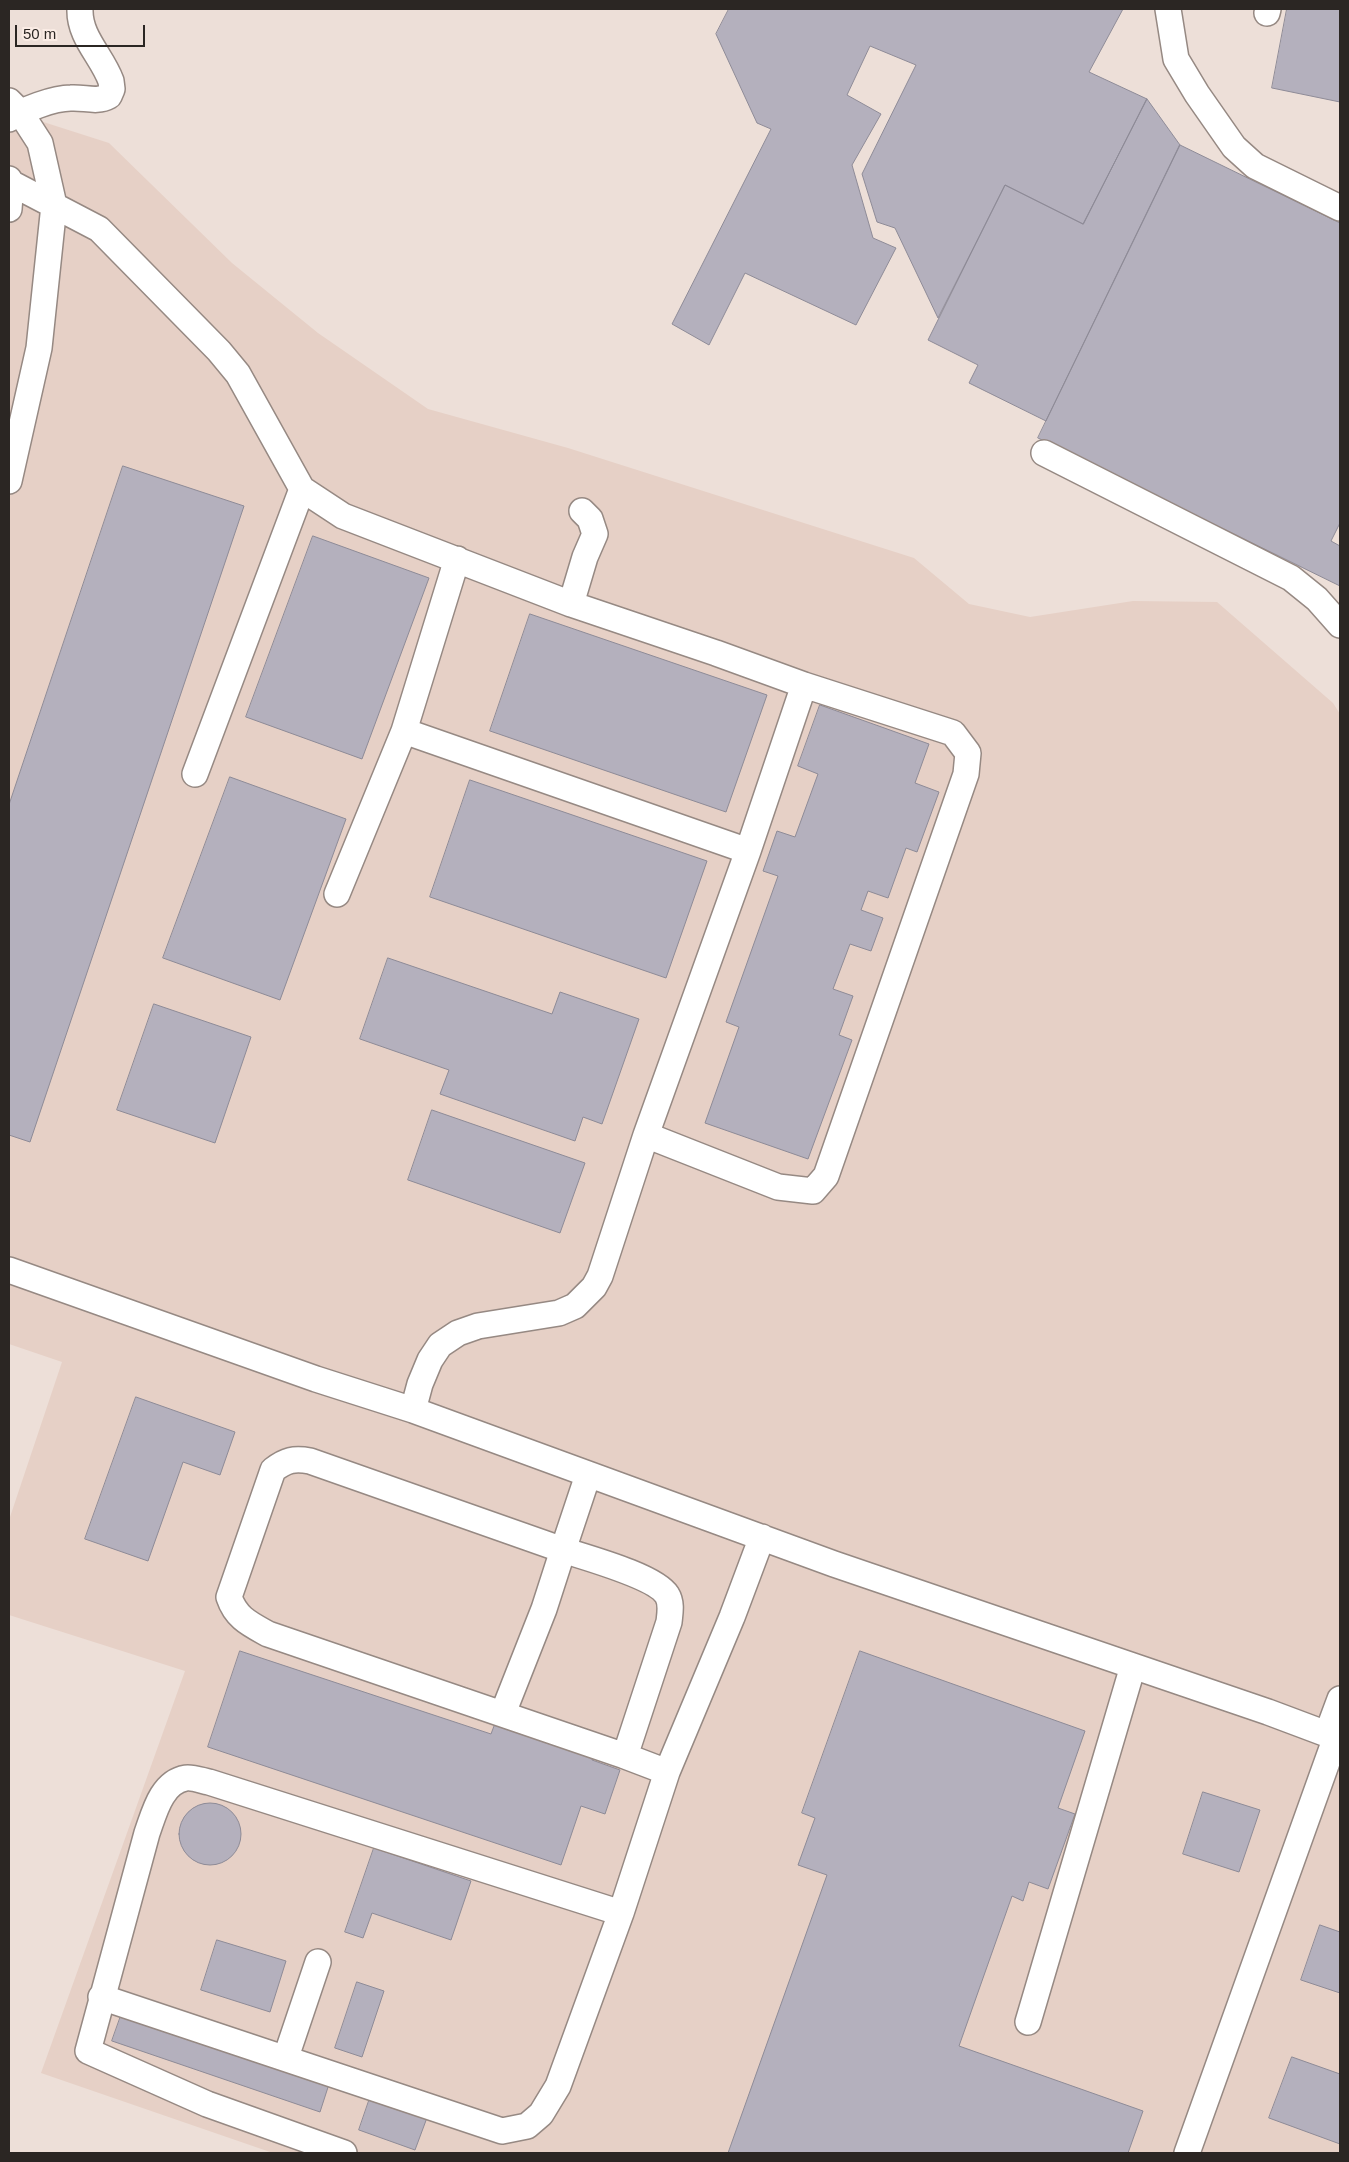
<!DOCTYPE html>
<html>
<head>
<meta charset="utf-8">
<style>
	body { margin:0 }
	#map { position:relative; width:1349px; height:2162px; overflow:hidden; background:#eddfd8; font-family:Arial,sans-serif }
	canvas { display:block }
	.frame { position:absolute; inset:0; border:10px solid #2b2623; pointer-events:none }
	.scale { position:absolute; left:15px; top:25px; width:130px; height:22px; box-sizing:border-box; border:2px solid #2b2623; border-top:0; padding-left:6px; font-size:15px; line-height:18px; white-space:nowrap; color:#2b2623; -webkit-text-stroke:4px #faece5; paint-order:stroke }
</style>
</head>
<body>
<div id="map">
<canvas width="1349" height="2162"></canvas>
<div class="frame"></div>
<div class="scale">50 m</div>
</div>
<script>
const context = document.querySelector('canvas').getContext('2d');
context.lineJoin = 'round';
function paint(path, color) { context.fillStyle = color; context.fill(path, 'evenodd'); }
function stroke(path, color, width, dash) { context.strokeStyle = color; context.lineWidth = width; context.lineCap = dash ? 'butt' : 'round'; context.setLineDash(dash || []); context.stroke(path); }
paint(new Path2D(`
	M9 111 109 143 232 263 318 333 428 409 568 448 914 558 969 604 1030 617 1133 601 1217 602 1333 703 1340 714V2153H273L41 2073 185 1671 9 1615V1520L62 1362 9 1344Z`), '#e6d0c6');
const building = new Path2D(`
	M729 9H1123L1089 72 1147 99 1083 224 1005 185 938 318 895 228 877 222 862 174 916 65 870 46 847 95 881 114 852 165 873 238 896 248 856 325 745 273 709 345 672 324 771 129 757 123 716 34Z
	M1287 9H1340V102L1272 88Z
	M1147 99 1180 145 1046 421 969 383 978 365 928 340 1005 185 1083 224Z
	M1180 145 1340 223V523L1331 541 1340 546V586L1038 438Z
	M123 466 244 506 30 1142 9 1135V805Z
	M313 536 429 578 362 759 246 717Z
	M530 614 767 695 726 812 490 731Z
	M820 705 929 744 915 783 939 792 917 852 906 848 888 898 868 891 861 910 883 918 871 951 850 944 833 989 853 996 839 1035 852 1040 808 1159 705 1123 739 1027 726 1022 778 876 763 871 777 831 795 837 818 774 798 766Z
	M230 777 346 819 280 1000 163 958Z
	M470 780 707 861 666 978 430 897Z
	M388 958 552 1014 560 992 639 1019 602 1124 583 1117 575 1141 440 1094 449 1070 360 1039Z
	M154 1004 251 1037 215 1143 117 1110Z
	M432 1110 585 1163 560 1233 408 1180Z
	M136 1397 235 1432 220 1475 183 1462 148 1561 85 1539Z
	M240 1651 491 1734 497 1718 595 1752 592 1760 620 1770 605 1814 581 1806 561 1865 208 1747Z
	M860 1651 1085 1731 1058 1808 1075 1814 1048 1889 1029 1882 1023 1901 1012 1896 959 2046 1143 2111 1128 2153H728L827 1875 798 1865 815 1818 802 1813Z
	M1203 1792 1260 1810 1239 1872 1183 1854Z
	M179 1834a31 31 0 1 1 62 0a31 31 0 1 1-62 0Z
	M374 1848 471 1881 451 1940 372 1913 363 1938 345 1932Z
	M1320 1925 1340 1932V1993L1301 1980Z
	M217 1940 286 1961 270 2012 201 1990Z
	M357 1982 384 1991 362 2057 335 2048Z
	M123 2010 330 2081 320 2112 112 2041Z
	M1292 2057 1340 2074V2144L1269 2118Z
	M371 2095 428 2115 415 2150 359 2130Z`);
paint(building, '#b4b0bd');
stroke(building, '#8e8b97', 1);
const minor = new Path2D(`
	M1168 9 1176 59 1197 94 1234 147 1255 166 1340 208
	M1267 13 1268 9
	M9 101 20 112 40 143 54 205 39 348 9 481
	M9 119C23 110 53 98 71 98 85 97 96 103 109 96L112 89 111 81C102 56 79 37 80 9
	M9 179 11 183 9 209
	M11 183 99 229 219 351 238 374 302 489 343 516 571 604 716 653 804 685 953 733 968 753 966 774 826 1176 813 1191 778 1187 646 1135
	M1044 453 1291 578 1317 599 1340 625
	M571 604 585 557 595 534 590 519 582 511
	M404 731 748 851
	M195 774 302 489
	M337 894 404 731 457 559
	M9 1270 316 1379 413 1410 834 1564 1268 1712 1340 1739
	M413 1410 420 1384 430 1360 440 1345 458 1333 478 1326 559 1313 575 1306 594 1287 600 1276 646 1135 748 851 804 685
	M588 1475 563 1550 310 1461C294 1458 286 1460 273 1470L229 1597C236 1618 250 1624 268 1634L625 1756 667 1772
	M503 1713 544 1609 563 1550C587 1558 655 1576 667 1595 672 1603 670 1613 669 1622L625 1756
	M1327 1734 1340 1699
	M101 1997 502 2131 527 2126 541 2114 558 2086 621 1913 667 1772 732 1617 762 1537
	M1028 2022 1133 1666
	M286 2057 318 1962
	M344 2153 207 2104 88 2051 147 1833C154 1814 161 1782 186 1778 193 1777 203 1781 209 1782L621 1913
	M1187 2153 1336 1737`);
stroke(minor, '#968983', 28);
stroke(minor, '#fff', 25);
</script>
</body>
</html>
